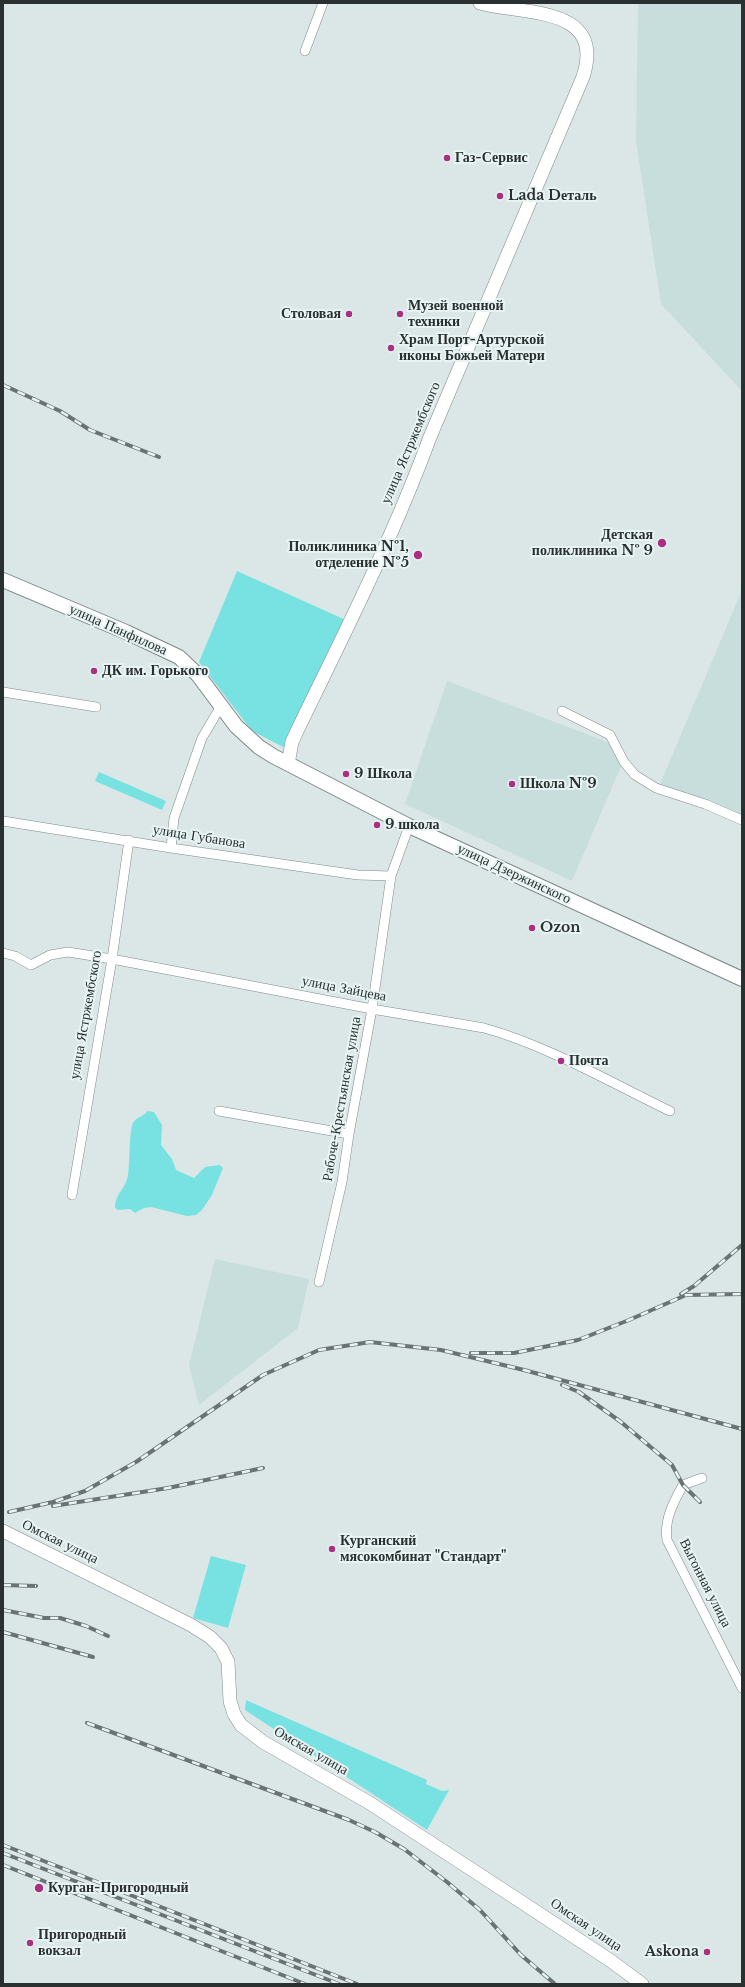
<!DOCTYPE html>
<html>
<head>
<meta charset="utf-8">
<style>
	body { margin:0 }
	#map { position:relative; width:745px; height:1987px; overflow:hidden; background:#dae7e6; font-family:"Libre Baskerville",serif }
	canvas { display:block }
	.frame { position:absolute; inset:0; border:4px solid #2a2f2f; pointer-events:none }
</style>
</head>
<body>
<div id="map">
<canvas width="745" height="1987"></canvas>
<div class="frame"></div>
</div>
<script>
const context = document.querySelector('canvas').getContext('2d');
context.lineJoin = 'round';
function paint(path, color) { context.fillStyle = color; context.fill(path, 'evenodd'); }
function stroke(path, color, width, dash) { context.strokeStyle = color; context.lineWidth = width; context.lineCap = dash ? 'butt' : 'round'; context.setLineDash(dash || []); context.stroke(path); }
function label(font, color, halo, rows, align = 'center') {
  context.font = font + ' "Libre Baskerville",serif'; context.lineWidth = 4; context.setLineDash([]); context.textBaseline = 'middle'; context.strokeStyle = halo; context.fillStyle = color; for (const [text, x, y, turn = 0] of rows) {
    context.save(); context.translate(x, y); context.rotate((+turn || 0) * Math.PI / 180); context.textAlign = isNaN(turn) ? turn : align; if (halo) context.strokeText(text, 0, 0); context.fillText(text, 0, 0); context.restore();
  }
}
paint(new Path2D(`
	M638 3H742V391L661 304 636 141Z
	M742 562V818L660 784 740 595Z
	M447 681 610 743 622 764 572 881 405 804Z
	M215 1259 309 1279 298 1328 199 1405 189 1365Z`), '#c7dedd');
paint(new Path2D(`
	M237 571 348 621 285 748 252 731 199 662Z
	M99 772 166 801 162 810 95 781Z
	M147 1111 154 1112 162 1125 161 1145 172 1159 176 1170 194 1178 205 1167 220 1165 223 1168 212 1195 202 1210 196 1215 187 1216 151 1207 144 1208 135 1213 130 1209 118 1210 115 1208C115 1193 126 1189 128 1175 130 1163 129 1131 133 1123 137 1116 144 1117 147 1111Z
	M211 1556 246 1565 228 1628 193 1618Z
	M246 1700 427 1780 426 1784 442 1791 449 1790 427 1830 245 1710Z`), '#78e2e2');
const street = new Path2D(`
	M305 51 323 3
	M3 692 96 707
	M562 711 610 735 624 762 635 775 656 788 705 804 742 820
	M3 821 171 848 358 875 391 876
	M171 848 174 818 202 738 221 706
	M3 953 15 956 31 965 50 955 68 952 112 959 372 1009 484 1028C546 1045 612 1083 670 1111
	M219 1111 349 1134
	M72 1195 112 959 129 840
	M319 1282 342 1182 349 1134 372 1009 391 876 409 826
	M702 1478 683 1485C673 1503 664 1520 667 1540L742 1688`);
const secondary = new Path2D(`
	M288 764 292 742 296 733C343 636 393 538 430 437L583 77C606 5 523 15 480 3
	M3 1531 191 1625 210 1637 221 1648 228 1662 230 1701 234 1714 241 1725 263 1742 368 1802 520 1901 611 1961 642 1984`);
const primary = new Path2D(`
	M3 580 126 632 179 657 198 675 236 726 259 747 273 756 409 826 742 979`);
stroke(street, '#7e8a89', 10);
stroke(secondary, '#7e8a89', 14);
stroke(primary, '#7e8a89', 16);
stroke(street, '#fff', 9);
stroke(secondary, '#fff', 13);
stroke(primary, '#fff', 14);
const rail = new Path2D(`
	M3 385 60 411 90 430 159 457
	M681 1294 694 1286 742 1245
	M471 1353H514L578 1340 629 1320 686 1295 742 1294
	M562 1385 579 1392 621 1422 672 1465 683 1485 700 1502
	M53 1506 168 1488 263 1468
	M9 1512 53 1502 85 1491 136 1462 263 1375 319 1350 370 1342 441 1350 524 1370 742 1429
	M3 1585 36 1586
	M3 1610 44 1618H60L86 1626 108 1636
	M3 1632 93 1657
	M87 1723 349 1820 375 1832 404 1849 447 1882 480 1910 521 1955 555 1984
	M3 1845 357 1984
	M3 1853 339 1984
	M3 1865 305 1984`);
stroke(rail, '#6a7272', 4);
stroke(rail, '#e7f4f3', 2.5, [8]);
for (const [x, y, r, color] of [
	[447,158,4,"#ab2f80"],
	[500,196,4,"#ab2f80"],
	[349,314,4,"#ab2f80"],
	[400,314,4,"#ab2f80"],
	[391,348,4,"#ab2f80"],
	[662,543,5,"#ab2f80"],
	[418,555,5,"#ab2f80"],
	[94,671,4,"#ab2f80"],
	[346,774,4,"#ab2f80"],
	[512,784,4,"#ab2f80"],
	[377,825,4,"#ab2f80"],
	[532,928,4,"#ab2f80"],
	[561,1061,4,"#ab2f80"],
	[332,1549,4,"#ab2f80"],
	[39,1888,5,"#ab2f80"],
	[30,1943,4,"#ab2f80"],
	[707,1952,4,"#ab2f80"]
]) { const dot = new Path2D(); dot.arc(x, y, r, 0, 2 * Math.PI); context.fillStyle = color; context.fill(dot); stroke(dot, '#e7f4f3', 1.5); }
label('bold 14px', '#2a2f2f', '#e7f4f3', [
	["Газ-Сервис",455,158],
	["Lada Dеталь",508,196],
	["Музей военной",408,306],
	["техники",408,322],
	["Столовая",341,314,"right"],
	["Храм Порт-Артурской",399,340],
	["иконы Божьей Матери",399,356],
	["Детская",653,535,"right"],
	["поликлиника № 9",653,551,"right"],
	["Поликлиника №1,",409,547,"right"],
	["отделение №5",409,563,"right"],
	["ДК им. Горького",102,671],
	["9 Школа",354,774],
	["Школа №9",520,784],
	["9 школа",385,825],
	["Ozon",540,928],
	["Почта",569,1061],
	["Курганский",340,1541],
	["мясокомбинат \"Стандарт\"",340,1557],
	["Курган-Пригородный",48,1888],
	["Пригородный",38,1935],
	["вокзал",38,1951],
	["Askona",699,1952,"right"]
], 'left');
label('14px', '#2a2f2f', '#e7f4f3', [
	["улица Ястржембского",411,443,-67],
	["улица Панфилова",118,630,24],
	["улица Губанова",199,837,9],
	["улица Дзержинского",514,874,25],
	["улица Зайцева",344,989,11],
	["улица Ястржембского",86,1015,-80],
	["Рабоче-Крестьянская улица",342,1099,-80],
	["Омская улица",60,1542,26],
	["Выгонная улица",705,1583,63],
	["Омская улица",311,1751,30],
	["Омская улица",586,1925,34]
]);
</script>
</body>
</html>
